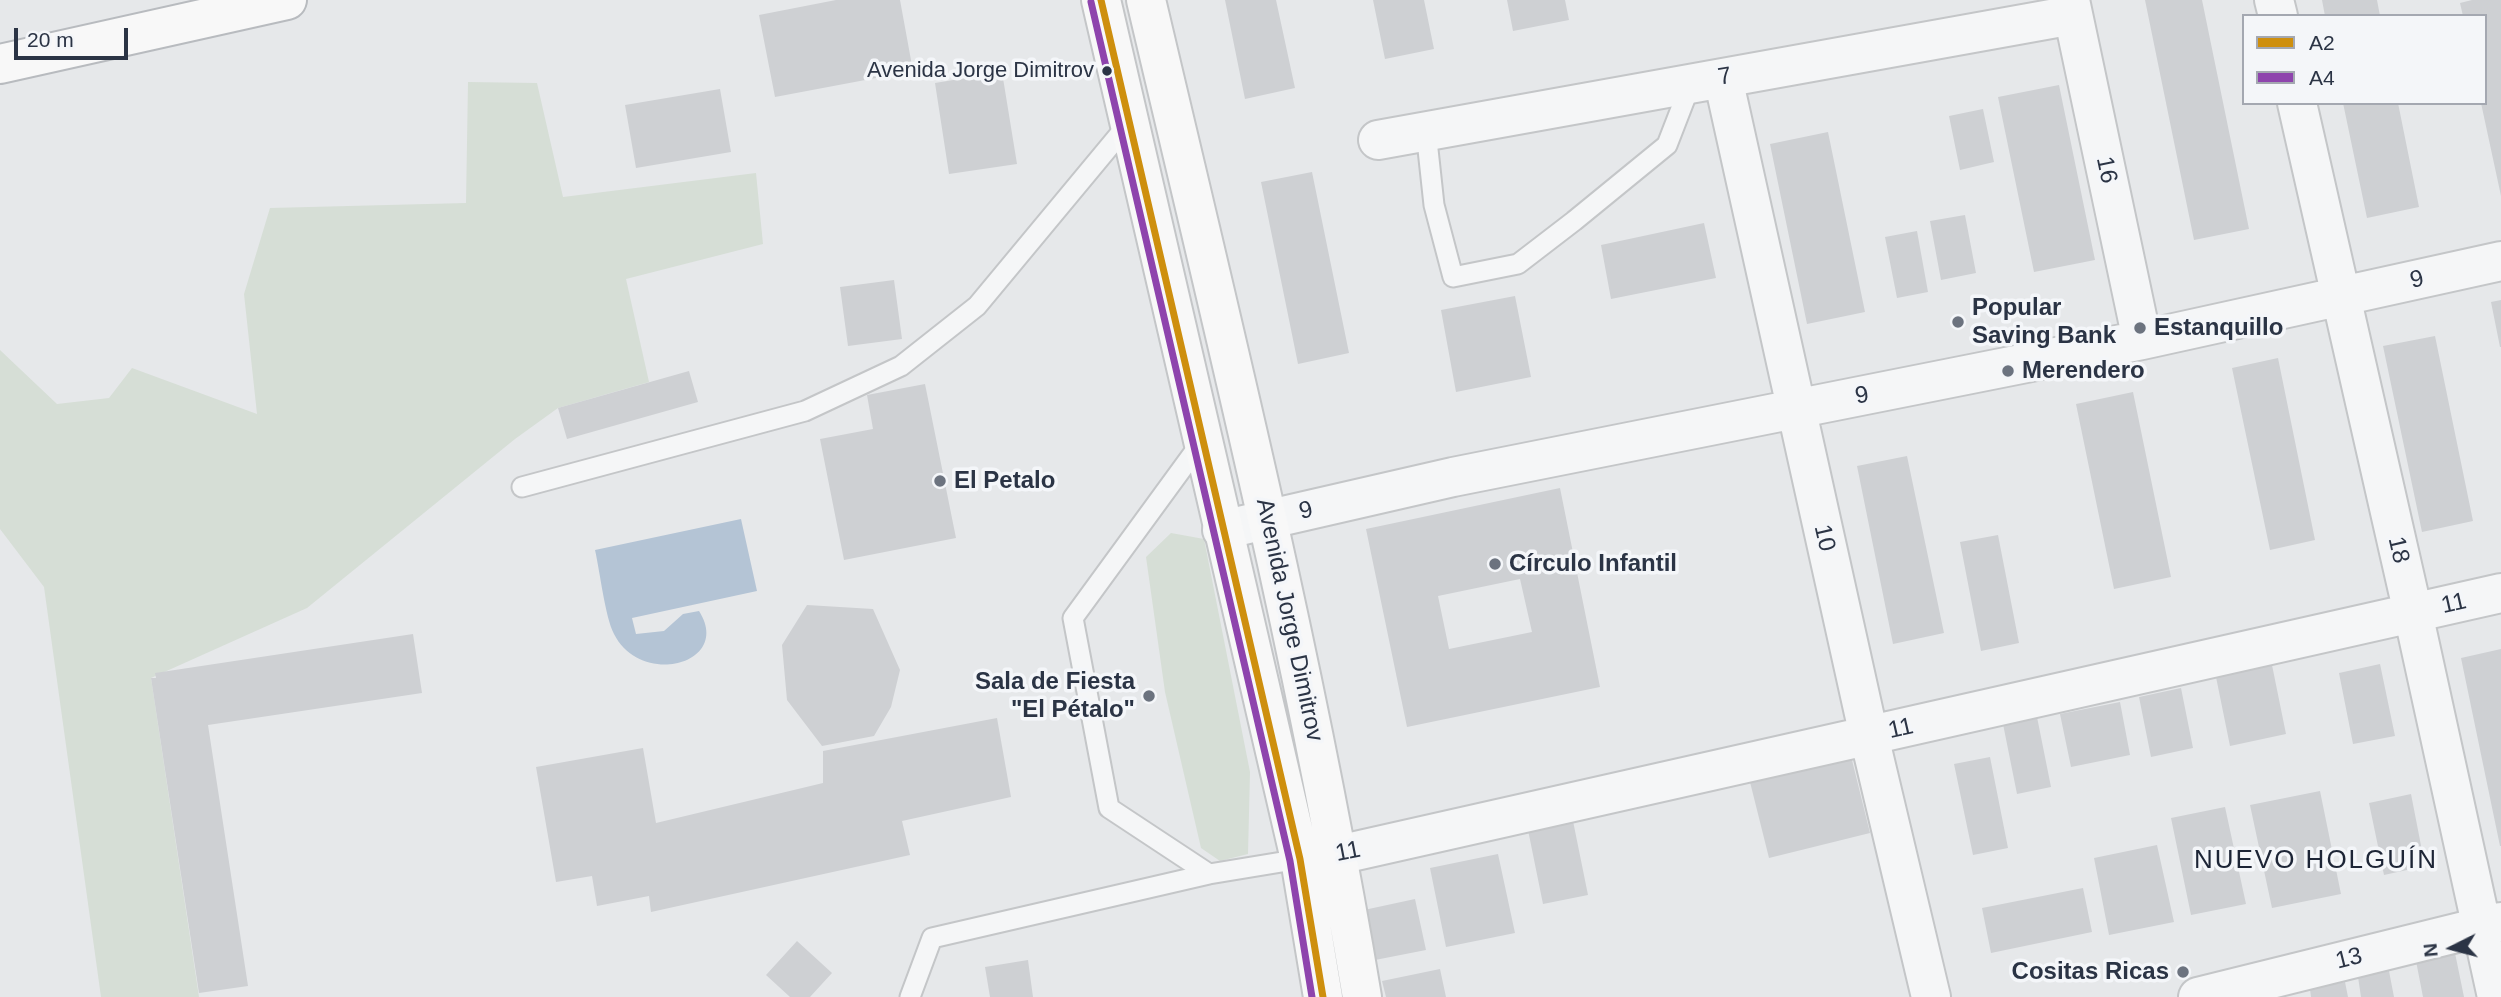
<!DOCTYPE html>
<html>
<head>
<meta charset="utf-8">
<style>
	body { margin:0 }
	#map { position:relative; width:2501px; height:997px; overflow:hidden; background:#e6e8ea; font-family:Arial,sans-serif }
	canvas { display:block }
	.legend { position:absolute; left:2242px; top:14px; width:245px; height:91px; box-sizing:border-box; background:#f4f6f9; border:2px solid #a4a8b1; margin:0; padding:9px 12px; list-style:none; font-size:21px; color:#2b3445 }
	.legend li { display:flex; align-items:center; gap:14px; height:35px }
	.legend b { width:35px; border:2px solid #a4a8b1 }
	.north { position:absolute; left:2417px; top:913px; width:70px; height:70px; -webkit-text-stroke:5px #f4f6f9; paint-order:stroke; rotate:264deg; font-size:19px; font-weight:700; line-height:28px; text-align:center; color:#2b3445 }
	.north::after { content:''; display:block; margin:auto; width:24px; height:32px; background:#2b3445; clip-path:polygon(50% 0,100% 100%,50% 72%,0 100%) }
	.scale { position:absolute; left:14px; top:28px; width:114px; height:32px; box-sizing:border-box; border:4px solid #2b3445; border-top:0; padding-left:9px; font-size:21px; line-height:24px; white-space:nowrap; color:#2b3445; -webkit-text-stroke:5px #f4f6f9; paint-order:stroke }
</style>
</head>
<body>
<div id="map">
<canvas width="2501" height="997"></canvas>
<ul class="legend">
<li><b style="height:9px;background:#ce8f0e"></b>A2</li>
<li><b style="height:9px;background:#8e44ad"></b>A4</li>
</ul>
<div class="north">N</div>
<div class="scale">20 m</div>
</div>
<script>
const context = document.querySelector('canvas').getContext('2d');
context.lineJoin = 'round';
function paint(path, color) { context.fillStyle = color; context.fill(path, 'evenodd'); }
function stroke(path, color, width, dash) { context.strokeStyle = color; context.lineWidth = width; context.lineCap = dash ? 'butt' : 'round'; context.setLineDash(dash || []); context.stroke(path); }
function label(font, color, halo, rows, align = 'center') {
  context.font = font + ' Arial,sans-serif'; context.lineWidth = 7; context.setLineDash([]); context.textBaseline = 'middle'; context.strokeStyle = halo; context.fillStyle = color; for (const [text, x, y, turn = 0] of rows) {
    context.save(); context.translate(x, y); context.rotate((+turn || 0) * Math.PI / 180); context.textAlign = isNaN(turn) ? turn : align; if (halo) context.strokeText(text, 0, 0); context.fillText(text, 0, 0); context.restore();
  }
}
paint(new Path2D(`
	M468 82 537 83 563 197 756 173 763 244 626 279 649 382 558 408 515 439 307 608 151 678 199 997H101L44 587 0 529V350L57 404 109 398 132 368 257 414 244 294 270 208 466 203Z
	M1171 533 1204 539 1250 772 1248 854 1220 861 1201 848 1165 692 1146 557Z`), '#d6ded6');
paint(new Path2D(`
	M741 519 757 591 632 618 636 634 664 631 683 614 699 611C733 664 641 688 614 634 605 616 600 572 595 550Z`), '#b4c4d5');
paint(new Path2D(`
	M836 0H900L913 71 775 97 759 15Z
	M1225 0H1276L1295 88 1245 99Z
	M1373 0H1424L1434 49 1385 59Z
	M1507 0H1565L1569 20 1513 31Z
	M2145 0H2202L2249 229 2194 240Z
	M2322 0H2377L2380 16H2325Z
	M2472 0H2501V196L2481 103H2485V16H2463L2460 3Z
	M1002 72 1017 164 949 174 935 83Z
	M2059 85 2095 260 2034 272 1998 97Z
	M720 89 731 152 636 168 625 105Z
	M2343 103H2398L2419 207 2367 218Z
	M1983 109 1994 162 1960 170 1949 116Z
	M1828 132 1865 312 1807 324 1770 144Z
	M1312 172 1349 353 1298 364 1261 182Z
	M1965 215 1976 273 1941 280 1930 221Z
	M1704 223 1716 278 1611 299 1601 245Z
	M1917 231 1928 292 1897 298 1885 237Z
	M894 280 902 339 848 346 840 287Z
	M1515 296 1531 377 1456 392 1441 310Z
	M2501 300V347H2500L2491 302Z
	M2435 336 2473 521 2422 532 2383 346Z
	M2278 358 2315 540 2270 550 2232 368Z
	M689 371 698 402 567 439 558 408Z
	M925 384 956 538 844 560 820 439 873 429 867 395Z
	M2133 392 2171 577 2114 589 2076 404Z
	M1907 456 1944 633 1893 644 1857 466Z
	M1560 488 1600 687 1407 727 1366 529ZM1520 579 1532 632 1449 649 1438 596Z
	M1998 535 2019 643 1981 651 1960 542Z
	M807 605 873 609 900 670 891 707 874 736 822 746 787 700 782 645Z
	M413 634 422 693 208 725 248 986 199 993 151 678H156L155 673Z
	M2501 649V846H2500L2461 658Z
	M2380 664 2395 736 2353 744 2339 673Z
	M2272 665 2286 734 2230 746 2216 677Z
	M2181 688 2193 748 2151 757 2139 697Z
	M2120 702 2130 755 2071 767 2060 714Z
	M2037 717 2051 787 2017 794 2003 724Z
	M997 718 1011 797 902 821 910 855 651 912 649 896 597 906 592 876 556 882 536 767 643 748 656 823 823 783V751Z
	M1851 756 1870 833 1769 858 1750 782Z
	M1990 757 2008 848 1973 855 1954 764Z
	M2320 791 2341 894 2272 908 2250 805Z
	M2411 794 2425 866 2384 875 2369 803Z
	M2225 807 2246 904 2191 915 2171 818Z
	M1573 821 1588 895 1543 904 1528 830Z
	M2157 845 2174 922 2109 935 2094 858Z
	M1498 854 1515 933 1446 947 1430 868Z
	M2083 888 2092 932 1991 953 1982 908Z
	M1415 899 1426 950 1375 960 1364 910Z
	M797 941 832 973 810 997H790L766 975Z
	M2455 953 2464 997H2423L2416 961Z
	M1028 960 1033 997H990L985 967Z
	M1440 969 1446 997H1386L1382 981Z
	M2389 971 2394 997H2361L2358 977Z
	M2345 982 2348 997H2311L2310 989Z`), '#ced0d3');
const lane = new Path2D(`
	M1426 131 1434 205 1453 277 1518 264 1574 221 1667 145 1691 83
	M1203 440 1073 618 1109 808 1209 874 1300 859
	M522 487 805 411 901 366 977 306 1129 123
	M910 997 932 938 1209 874`);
const street = new Path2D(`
	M2070 0 2142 340
	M2274 0 2278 16
	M1723 78 1869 736 1931 997
	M2297 103 2413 613 2497 997
	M1378 140 2073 15
	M1222 530 1453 477 2142 340 2501 261
	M1304 859 1338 855 2501 593
	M2198 997 2501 922`);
const secondary = new Path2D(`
	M1101 0 1300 859 1323 997
	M1146 0C1224 331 1306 661 1362 997`);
const highway = new Path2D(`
	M0 64 287 0`);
stroke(lane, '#c4c6c8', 23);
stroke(street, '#c4c6c8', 42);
stroke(secondary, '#c4c6c8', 42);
stroke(highway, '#b8bbbf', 42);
stroke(lane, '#f5f6f7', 19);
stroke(street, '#f5f6f7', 38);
stroke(secondary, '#f8f8f8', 38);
stroke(highway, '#f8f8f8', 38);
stroke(new Path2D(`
	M1101 0 1300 859 1323 997`), '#ce8f0e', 7);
stroke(new Path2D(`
	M1091 2 1290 861 1312 997`), '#8e44ad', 7);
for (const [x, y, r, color] of [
	[1107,71,6,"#2b3445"],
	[1958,322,7,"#6c737f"],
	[2140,328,7,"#6c737f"],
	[2008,371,7,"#6c737f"],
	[940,481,7,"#6c737f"],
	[1495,564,7,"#6c737f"],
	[1149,696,7,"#6c737f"],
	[2183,972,7,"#6c737f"]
]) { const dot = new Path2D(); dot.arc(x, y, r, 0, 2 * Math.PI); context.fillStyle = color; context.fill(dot); stroke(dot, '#f4f6f9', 2.5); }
label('22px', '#2b3445', '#f4f6f9', [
	["Avenida Jorge Dimitrov",1094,71]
], 'right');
label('24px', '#2b3445', '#f4f6f9', [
	["7",1725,77,-10],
	["16",2106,170,78],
	["9",2417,280,-13],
	["9",1862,396,-11],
	["9",1306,511,-13],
	["10",1824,538,77],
	["18",2398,550,77],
	["11",2454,604,-13],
	["Avenida Jorge Dimitrov",1289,620,78],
	["11",1901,729,-13],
	["11",1348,852,-11],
	["13",2349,959,-14]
]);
label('bold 24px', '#2b3445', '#f4f6f9', [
	["Popular",1972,308],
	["Saving Bank",1972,336],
	["Estanquillo",2154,328],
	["Merendero",2022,371],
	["El Petalo",954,481],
	["Círculo Infantil",1509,564],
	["Sala de Fiesta",1135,682,"right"],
	["\"El Pétalo\"",1135,710,"right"],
	["Cositas Ricas",2169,972,"right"]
], 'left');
context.letterSpacing = '2px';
label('26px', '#1d2536', '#f4f6f9', [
	["NUEVO HOLGUÍN",2316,861]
]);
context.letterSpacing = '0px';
</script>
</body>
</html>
